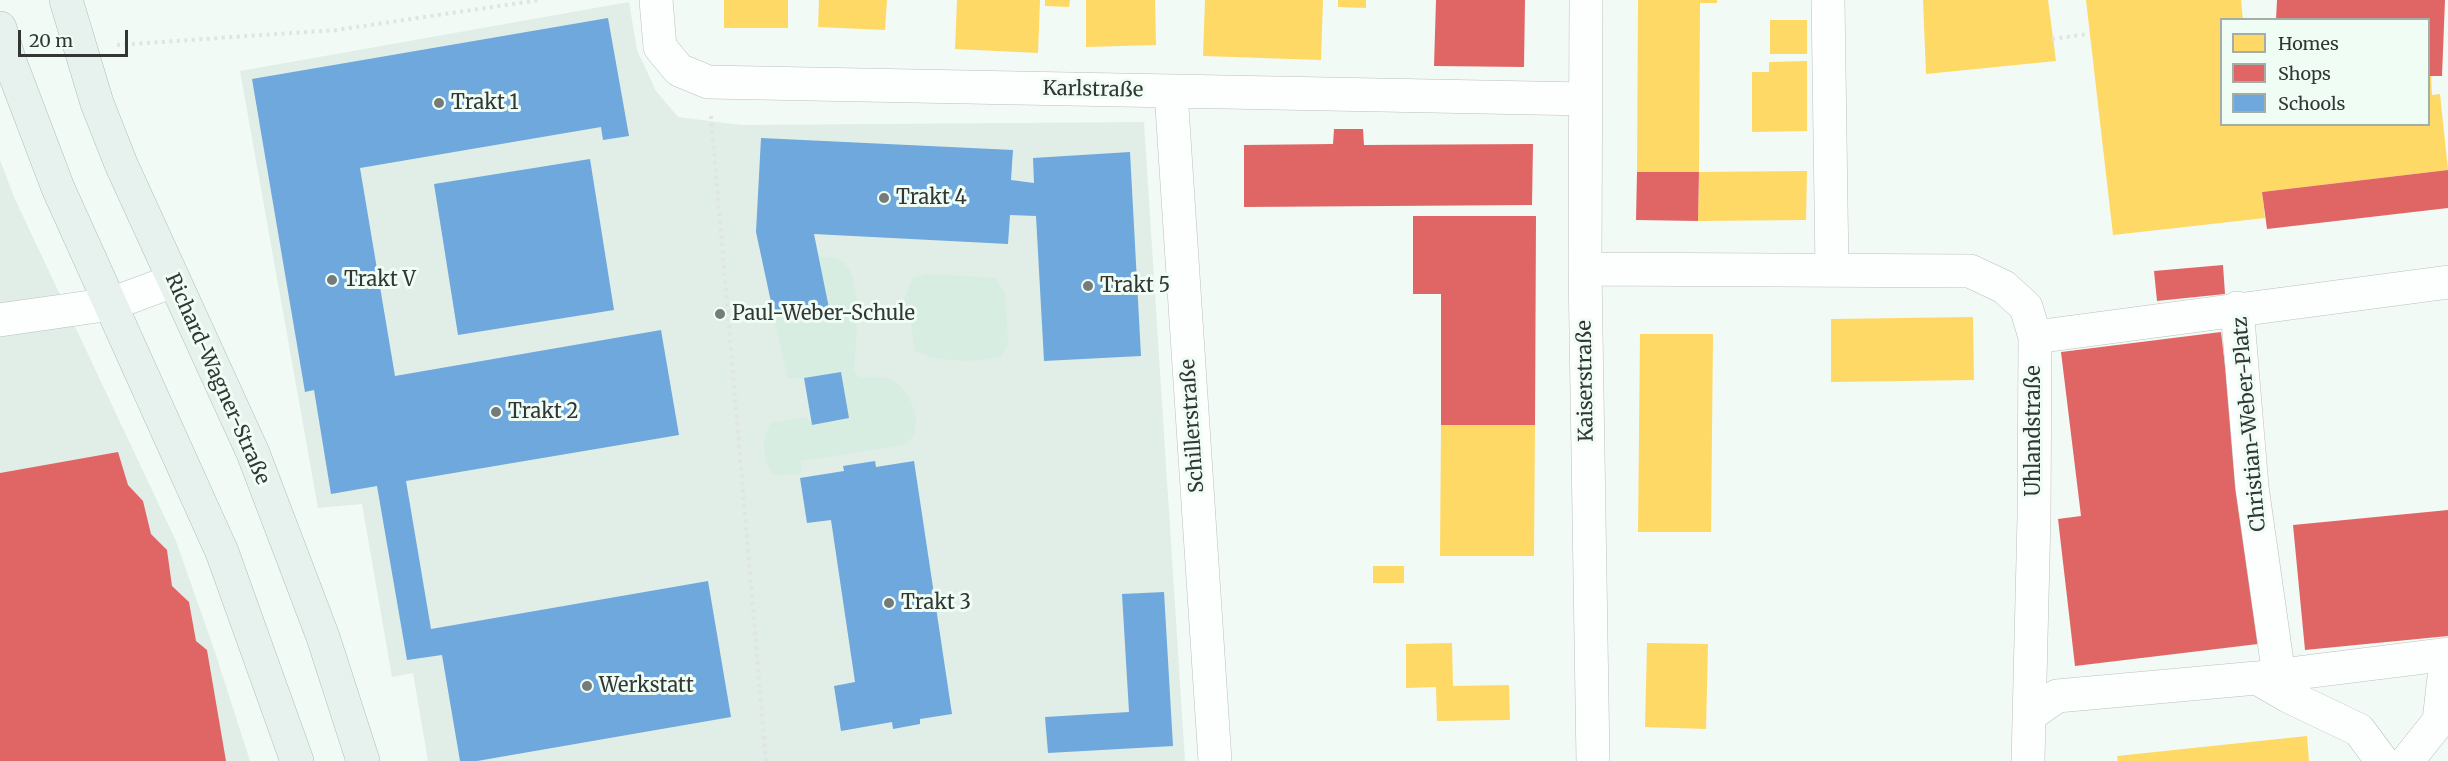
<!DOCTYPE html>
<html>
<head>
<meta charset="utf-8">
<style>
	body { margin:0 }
	#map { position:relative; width:2448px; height:761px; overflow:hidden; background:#f2faf6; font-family:Merriweather,serif }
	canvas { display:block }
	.legend { position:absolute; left:2220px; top:18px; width:210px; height:108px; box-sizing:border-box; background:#effdf5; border:2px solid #a3aea8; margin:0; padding:8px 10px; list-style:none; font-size:18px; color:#323735 }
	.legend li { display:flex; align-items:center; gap:12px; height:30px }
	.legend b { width:30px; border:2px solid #a3aea8 }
	.scale { position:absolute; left:18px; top:30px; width:110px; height:27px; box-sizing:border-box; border:3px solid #323735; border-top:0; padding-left:8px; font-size:18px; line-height:21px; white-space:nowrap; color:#323735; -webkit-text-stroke:4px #effdf5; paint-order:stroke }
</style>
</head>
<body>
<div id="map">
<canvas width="2448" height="761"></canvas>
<ul class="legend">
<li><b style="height:16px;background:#ffd966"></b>Homes</li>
<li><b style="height:16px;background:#e06666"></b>Shops</li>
<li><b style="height:16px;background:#6fa8dc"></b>Schools</li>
</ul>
<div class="scale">20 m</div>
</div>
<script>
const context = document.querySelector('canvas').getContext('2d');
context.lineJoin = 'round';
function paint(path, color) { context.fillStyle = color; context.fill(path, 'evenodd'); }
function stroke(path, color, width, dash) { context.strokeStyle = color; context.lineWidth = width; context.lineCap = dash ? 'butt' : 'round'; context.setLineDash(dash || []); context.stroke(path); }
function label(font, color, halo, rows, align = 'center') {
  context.font = font + ' Merriweather,serif'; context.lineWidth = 6; context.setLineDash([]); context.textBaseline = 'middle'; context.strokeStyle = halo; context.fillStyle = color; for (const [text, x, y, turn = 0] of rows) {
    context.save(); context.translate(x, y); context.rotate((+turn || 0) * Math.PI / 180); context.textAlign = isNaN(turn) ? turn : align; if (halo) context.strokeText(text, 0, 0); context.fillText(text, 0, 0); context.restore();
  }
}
paint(new Path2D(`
	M629 2 637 50 656 91 678 117 741 125 1144 122 1185 761H428L413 673 392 677 362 504 318 508 240 71Z
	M0 160 14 197 176 541 215 652 250 761H0Z`), '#e0eee7');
paint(new Path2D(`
	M819 256C828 257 838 258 845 264 863 281 856 349 854 372L859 378C869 378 884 375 892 380 908 388 921 417 914 434 913 438 907 442 904 445L801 461V474L774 475C762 461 761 438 771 423L807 417 812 425 849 418 841 372 804 378H788L774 316 828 308Z
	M928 274 996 278 1005 295 1008 342 1002 356C976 364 940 362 915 351L911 324 904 300 913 278Z`), '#d7ede2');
paint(new Path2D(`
	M724 0H788V28H724Z
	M819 0H887L885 30 818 27Z
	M957 0H1040L1038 53 955 49Z
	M1045 0H1070L1069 7 1045 6Z
	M1086 0H1155L1156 45 1086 47Z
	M1205 0H1323L1321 60 1203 56Z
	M1338 0H1366V8L1338 7Z
	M1638 0H1717V3H1700L1699 172H1637Z
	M1923 0H2048L2056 61 1926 74Z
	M2086 0H2241L2243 20H2222V124H2428V76H2431L2432 95 2440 94 2448 170 2262 192 2265 218 2113 235Z
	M1770 20H1807V54H1770Z
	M1807 61V131L1752 132V72H1769V62Z
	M1807 171 1806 220 1698 221 1699 172Z
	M1973 317 1974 380 1831 382V319Z
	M1640 334H1713L1711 532H1638Z
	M1441 425H1535L1534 556H1440Z
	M1373 566H1404V583H1373Z
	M1452 643 1453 686 1509 685 1510 720 1437 721 1436 687 1406 688V644Z
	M1647 643 1708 644 1706 729 1645 727Z
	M2307 736 2309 761H2118L2117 756Z`), '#ffd966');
paint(new Path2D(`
	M1436 0H1525L1524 67 1434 66Z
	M2277 0H2445L2442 76H2428V20H2276Z
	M1334 129H1363L1364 145 1533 144 1532 205 1244 207V145L1333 144Z
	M2448 170V208L2267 229 2262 192Z
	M1637 172H1699L1698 221 1636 220Z
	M1413 216H1536L1535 425H1441V294H1413Z
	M2223 265 2225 294 2157 301 2154 271Z
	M2221 332 2258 644 2075 666 2058 519 2081 516 2061 352Z
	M118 452 128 485 143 501 151 534 167 550 172 586 189 602 196 641 207 650 226 761H0V473Z
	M2448 510V636L2305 650 2293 525Z`), '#e06666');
paint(new Path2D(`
	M608 18 629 136 603 140 601 127 360 168 395 376 661 330 679 435 406 481 431 629 708 581 731 717 477 761H460L442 655 407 660 377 486 331 494 314 390 305 392 252 79Z
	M761 138 1013 150 1011 180 1034 183 1033 158 1130 152 1141 356 1044 361 1036 216 1010 215 1008 244 814 234 829 308 774 316 756 232Z
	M590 159 614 310 458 335 434 184Z
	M841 372 849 418 812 425 804 378Z
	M875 461 876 467 914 461 952 714 920 719V724L893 729 892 722 841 731 834 686 855 682 831 520 807 523 800 478 844 471 843 466Z
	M1164 592 1173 746 1048 753 1045 717 1129 712 1122 594Z`), '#6fa8dc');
const minor = new Path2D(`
	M656 0 660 47 679 70 708 82 1586 99
	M1586 0 1585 269 1593 761
	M1828 0 1832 270
	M1171 92 1215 761
	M1585 269 1970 271 2004 287 2026 307 2035 337 2034 517 2028 761
	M2237 308 2252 487 2279 676
	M0 320 111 304 173 281
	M2035 337 2448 282
	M2257 678 2288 696 2359 730 2382 761
	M2030 715 2057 696 2257 678 2448 654
	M2407 761 2439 721 2444 677 2448 670`);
const major = new Path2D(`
	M66 0 97 103 121 164 253 453 323 637 363 761
	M0 28 9 59 58 188 222 552 297 761`);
stroke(minor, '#bac1bd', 34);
stroke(major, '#abc2b8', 34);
stroke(new Path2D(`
	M2052 39 2089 34
	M117 45 336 30 540 0
	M711 116 766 761`), '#e1e4e2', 4, [3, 4.5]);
stroke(minor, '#fdfefe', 33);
stroke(major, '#e7f2ee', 33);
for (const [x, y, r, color] of [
	[439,103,6,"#757b79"],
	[884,198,6,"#757b79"],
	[332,280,6,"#757b79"],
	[1088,286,6,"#757b79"],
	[720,314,6,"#757b79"],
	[496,412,6,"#757b79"],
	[889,603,6,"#757b79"],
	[587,686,6,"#757b79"]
]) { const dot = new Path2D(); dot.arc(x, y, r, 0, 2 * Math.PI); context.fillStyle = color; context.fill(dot); stroke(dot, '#effdf5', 2); }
label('20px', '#323735', '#effdf5', [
	["Karlstraße",1093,90,1],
	["Richard-Wagner-Straße",217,379,66],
	["Kaiserstraße",1586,381,-91],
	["Christian-Weber-Platz",2250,424,-95],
	["Schillerstraße",1193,426,-94],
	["Uhlandstraße",2034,431,-90]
]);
label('20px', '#323735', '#effdf5', [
	["Trakt 1",451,103],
	["Trakt 4",896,198],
	["Trakt V",344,280],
	["Trakt 5",1100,286],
	["Paul-Weber-Schule",732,314],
	["Trakt 2",508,412],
	["Trakt 3",901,603],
	["Werkstatt",599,686]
], 'left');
</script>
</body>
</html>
